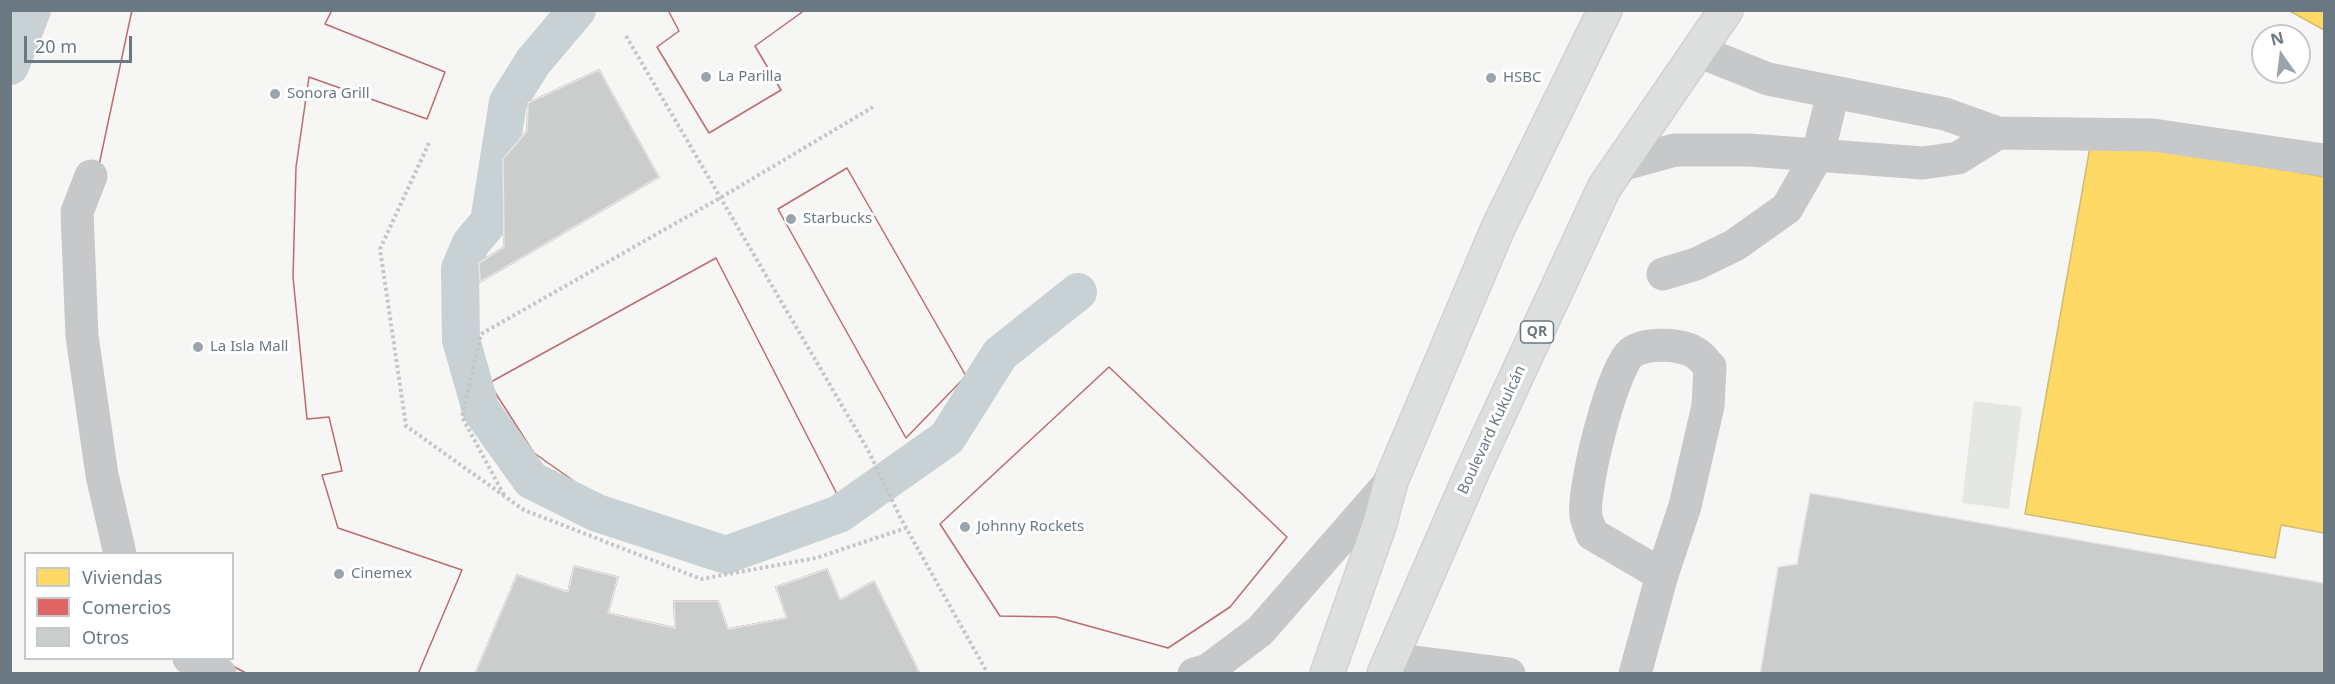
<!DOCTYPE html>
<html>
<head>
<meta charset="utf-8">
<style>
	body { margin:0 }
	#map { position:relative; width:2335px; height:684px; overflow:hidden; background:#f6f6f5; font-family:"Noto Sans",sans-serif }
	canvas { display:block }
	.frame { position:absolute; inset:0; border:12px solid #697882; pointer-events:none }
	.legend { position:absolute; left:24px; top:552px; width:210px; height:108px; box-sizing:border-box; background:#fff; border:2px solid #c3c9cd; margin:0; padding:8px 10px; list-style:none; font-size:18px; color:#697882 }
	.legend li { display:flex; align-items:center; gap:12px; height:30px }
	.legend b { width:30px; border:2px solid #c3c9cd }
	.north { position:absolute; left:2251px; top:24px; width:60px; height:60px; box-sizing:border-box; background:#fff; border:2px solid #c3c9cd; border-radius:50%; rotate:346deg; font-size:16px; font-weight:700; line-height:24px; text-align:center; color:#697882 }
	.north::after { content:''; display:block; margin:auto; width:21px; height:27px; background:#9aa4aa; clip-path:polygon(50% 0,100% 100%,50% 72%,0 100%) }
	.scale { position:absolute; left:24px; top:36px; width:108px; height:27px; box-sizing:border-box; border:3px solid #697882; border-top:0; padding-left:8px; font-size:18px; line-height:21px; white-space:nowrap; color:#697882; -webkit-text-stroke:4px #fff; paint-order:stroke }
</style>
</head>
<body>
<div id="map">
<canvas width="2335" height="684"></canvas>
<div class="frame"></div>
<ul class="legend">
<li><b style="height:16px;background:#ffd966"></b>Viviendas</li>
<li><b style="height:16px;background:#e06666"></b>Comercios</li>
<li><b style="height:16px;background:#cbcdcd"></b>Otros</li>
</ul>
<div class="north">N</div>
<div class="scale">20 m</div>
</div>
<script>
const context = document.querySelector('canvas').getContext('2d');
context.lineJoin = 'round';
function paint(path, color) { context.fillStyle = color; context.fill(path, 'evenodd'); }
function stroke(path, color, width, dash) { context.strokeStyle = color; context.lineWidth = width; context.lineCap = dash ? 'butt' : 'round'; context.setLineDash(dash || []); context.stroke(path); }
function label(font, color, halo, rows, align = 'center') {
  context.font = font + ' "Noto Sans",sans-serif'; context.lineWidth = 6; context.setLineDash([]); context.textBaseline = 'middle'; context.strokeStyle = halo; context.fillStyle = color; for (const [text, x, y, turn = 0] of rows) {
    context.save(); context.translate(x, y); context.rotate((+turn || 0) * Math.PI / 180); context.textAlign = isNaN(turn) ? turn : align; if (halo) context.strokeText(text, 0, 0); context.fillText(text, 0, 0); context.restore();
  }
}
paint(new Path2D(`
	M1974 401 2022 407 2009 509 1962 503Z`), '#e5e7e3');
const homes = new Path2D(`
	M2288 10H2324V30Z
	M2092 136 2324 177V533L2281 525 2275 558 2025 514Z`);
paint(homes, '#ffd966');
stroke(homes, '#d2bc6e', 1.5);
const shops = new Path2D(`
	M132 10H332L325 24 445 72 427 119 309 77 296 167 293 277 307 419 329 417 342 471 322 475 338 528 462 570 418 674H248L217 658H232V554H134L107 460 85 231Z
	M132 10H332L325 24 445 72 427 119 309 77 296 167 293 277 307 419 329 417 342 471 322 475 338 528 462 570 418 674H248L217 658H232V554H134L107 460 85 231Z
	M668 10H805L755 46 781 90 709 133 657 47 679 31Z
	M668 10H805L755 46 781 90 709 133 657 47 679 31Z
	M599 70 659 177 480 282 479 263 504 247 503 159 527 131 528 103Z
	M847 168 966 376 906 438 778 209Z
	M847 168 966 376 906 438 778 209Z
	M716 258 839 498 722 545 605 503 534 453 489 383Z
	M716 258 839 498 722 545 605 503 534 453 489 383Z
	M1109 367 1287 537 1230 607 1168 648 1056 617 1000 616 940 524Z
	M1109 367 1287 537 1230 607 1168 648 1056 617 1000 616 940 524Z
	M574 566 618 577 608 613 675 628 674 601H718L728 629 787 618 776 587 827 569 840 600 874 581 920 674H475L517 575 568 592Z`);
paint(shops, '#e06666');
stroke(shops, '#bc6b6e', 1.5);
stroke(new Path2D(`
	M577 10 533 62 508 102 489 222 471 243 460 269 461 340 481 410 531 480 597 513 726 555 839 514 947 438 1000 354 1078 292
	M10 66 32 10`), '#c8d1d3', 38);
const building = new Path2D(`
	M599 70 659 177 480 282 479 263 504 247 503 159 527 131 528 103Z
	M1810 493 2324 583V674H1760L1778 567 1797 564Z
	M574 566 618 577 608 613 675 628 674 601H718L728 629 787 618 776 587 827 569 840 600 874 581 920 674H475L517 575 568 592Z`);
paint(building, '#cbcdcd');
stroke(building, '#e6e6e5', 1.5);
const major = new Path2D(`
	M1327 674 1380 523 1391 481 1498 228 1605 10
	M1384 674 1473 470 1604 188 1726 10`);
stroke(major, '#d1d2d2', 36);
stroke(new Path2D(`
	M626 36 868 450 900 517 988 674
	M429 143 380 249 406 426 524 510 701 579 816 558 906 528
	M504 495 462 417 481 334 720 198 873 107`), '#c5c6c7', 4, [3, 3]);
stroke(new Path2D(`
	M1698 51 1768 79 1945 114 1998 133 2153 135 2324 160
	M1620 165 1675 150H1749L1923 163 1958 158 1998 133
	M91 176 77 212 82 336 102 475 120 554
	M1663 274 1696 264 1735 245 1787 208 1818 154 1833 93
	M189 658 220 674
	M1391 659 1509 674
	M1194 674 1208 670 1260 631 1391 481
	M1635 674 1662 575 1685 506 1708 406 1710 367C1706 363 1702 357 1697 354 1683 343 1645 342 1631 353 1612 369 1582 490 1586 516 1587 522 1590 528 1592 534L1662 575`), '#c7c8c9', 33);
stroke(major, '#dddede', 33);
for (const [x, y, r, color] of [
	[706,77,6,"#9aa4aa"],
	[1491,78,6,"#9aa4aa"],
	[275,94,6,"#9aa4aa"],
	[791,219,6,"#9aa4aa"],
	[198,347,6,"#9aa4aa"],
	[965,527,6,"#9aa4aa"],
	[339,574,6,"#9aa4aa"]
]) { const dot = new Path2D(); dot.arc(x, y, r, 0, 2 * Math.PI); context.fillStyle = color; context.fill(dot); stroke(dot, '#fff', 2); }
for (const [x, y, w] of [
	[1537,332,33]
]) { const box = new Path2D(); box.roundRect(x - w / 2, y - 11, w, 22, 4.5); context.fillStyle = '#fff'; context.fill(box); stroke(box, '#697882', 1.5); }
label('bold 14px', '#697882', null, [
	["QR",1537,332]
]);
label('15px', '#697882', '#fff', [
	["La Parilla",718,77],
	["HSBC",1503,78],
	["Sonora Grill",287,94],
	["Starbucks",803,219],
	["La Isla Mall",210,347],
	["Johnny Rockets",977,527],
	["Cinemex",351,574]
], 'left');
label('15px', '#697882', '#fff', [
	["Boulevard Kukulcán",1492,430,-65]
]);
</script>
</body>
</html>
